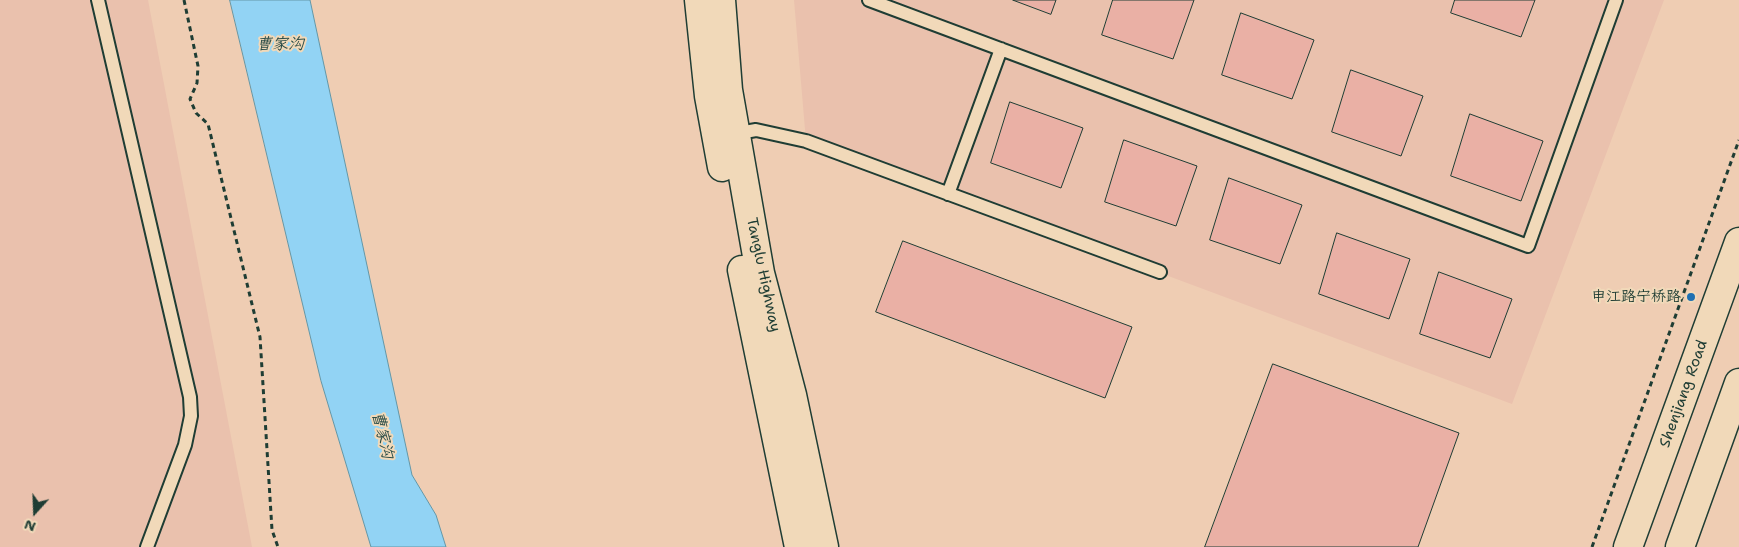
<!DOCTYPE html>
<html>
<head>
<meta charset="utf-8">
<style>
	body { margin:0 }
	#map { position:relative; width:1739px; height:547px; overflow:hidden; background:#efcdb3; font-family:"Shantell Sans",sans-serif }
	canvas { display:block }
	.north { position:absolute; left:10px; top:487px; width:50px; height:50px; -webkit-text-stroke:4px #f1d9b9; paint-order:stroke; rotate:200deg; font-size:14px; font-weight:700; line-height:20px; text-align:center; color:#1f3d34 }
	.north::after { content:''; display:block; margin:auto; width:18px; height:22px; background:#1f3d34; clip-path:polygon(50% 0,100% 100%,50% 72%,0 100%) }
</style>
</head>
<body>
<div id="map">
<canvas width="1739" height="547"></canvas>
<div class="north">N</div>
</div>
<script>
const context = document.querySelector('canvas').getContext('2d');
context.lineJoin = 'round';
function paint(path, color) { context.fillStyle = color; context.fill(path, 'evenodd'); }
function stroke(path, color, width, dash) { context.strokeStyle = color; context.lineWidth = width; context.lineCap = dash ? 'butt' : 'round'; context.setLineDash(dash || []); context.stroke(path); }
function label(font, color, halo, rows, align = 'center') {
  context.font = font + ' "Shantell Sans","LXGW WenKai TC",sans-serif'; context.lineWidth = 4; context.setLineDash([]); context.textBaseline = 'middle'; context.strokeStyle = halo; context.fillStyle = color; for (const [text, x, y, turn = 0] of rows) {
    context.save(); context.translate(x, y); context.rotate((+turn || 0) * Math.PI / 180); context.textAlign = isNaN(turn) ? turn : align; if (halo) context.strokeText(text, 0, 0); context.fillText(text, 0, 0); context.restore();
  }
}
paint(new Path2D(`
	M0 0H148L252 547H0Z
	M794 0H1664L1512 404 806 141Z`), '#eac1ad');
const water = new Path2D(`
	M230 0H310L412 475 436 515 446 547H371L321 381Z`);
paint(water, '#92d3f4');
stroke(water, '#6497a7', 1);
const building = new Path2D(`
	M1013 0H1056L1051 14Z
	M1113 0H1194L1173 59 1102 35Z
	M1455 0H1535L1521 37 1451 13Z
	M1241 13 1314 40 1292 99 1222 75Z
	M1351 70 1423 96 1401 156 1332 132Z
	M1010 102 1083 128 1061 188 991 163Z
	M1470 114 1543 141 1521 201 1451 176Z
	M1124 140 1197 166 1176 226 1105 202Z
	M1229 178 1302 205 1280 264 1210 240Z
	M1337 233 1410 259 1389 319 1319 294Z
	M903 241 1132 327 1105 398 876 312Z
	M1439 272 1512 299 1490 358 1420 334Z
	M1273 364 1459 433 1418 547H1205Z`);
paint(building, '#eab0a5');
stroke(building, '#1f3d34', 1);
const lane = new Path2D(`
	M98 0 190 397 191 416 185 445 147 547
	M869 0 1528 246 1616 0
	M733 134 756 130 806 141 1160 272
	M948 194 1001 49`);
const secondary = new Path2D(`
	M699 0 709 96 722 167
	M721 0 728 90 760 273 792 395 824 547
	M742 270 799 547
	M1628 547 1739 242
	M1680 547 1739 383`);
stroke(lane, '#1f3d34', 16);
stroke(secondary, '#1f3d34', 31);
stroke(new Path2D(`
	M184 0 198 66 197 83 190 99 196 113 208 124 260 337 272 530 278 547
	M1592 547 1739 140`), '#1f3d34', 3, [5, 4]);
stroke(lane, '#f1d9b9', 12);
stroke(secondary, '#f1d9b9', 28);
for (const [x, y, r, color] of [
	[1691,297,5,"#1f6fb2"]
]) { const dot = new Path2D(); dot.arc(x, y, r, 0, 2 * Math.PI); context.fillStyle = color; context.fill(dot); stroke(dot, '#f1d9b9', 2); }
label('15px', '#1f3d34', '#f1d9b9', [
	["Tanglu Highway",763,275,78],
	["Shenjiang Road",1684,394,-70]
]);
label('15px', '#1f3d34', '#f1d9b9', [
	["申江路宁桥路",1681,297]
], 'right');
label('italic 16px', '#2a4c47', '#f1d9b9', [
	["曹家沟",280,45],
	["曹家沟",382,435,77]
]);
</script>
</body>
</html>
